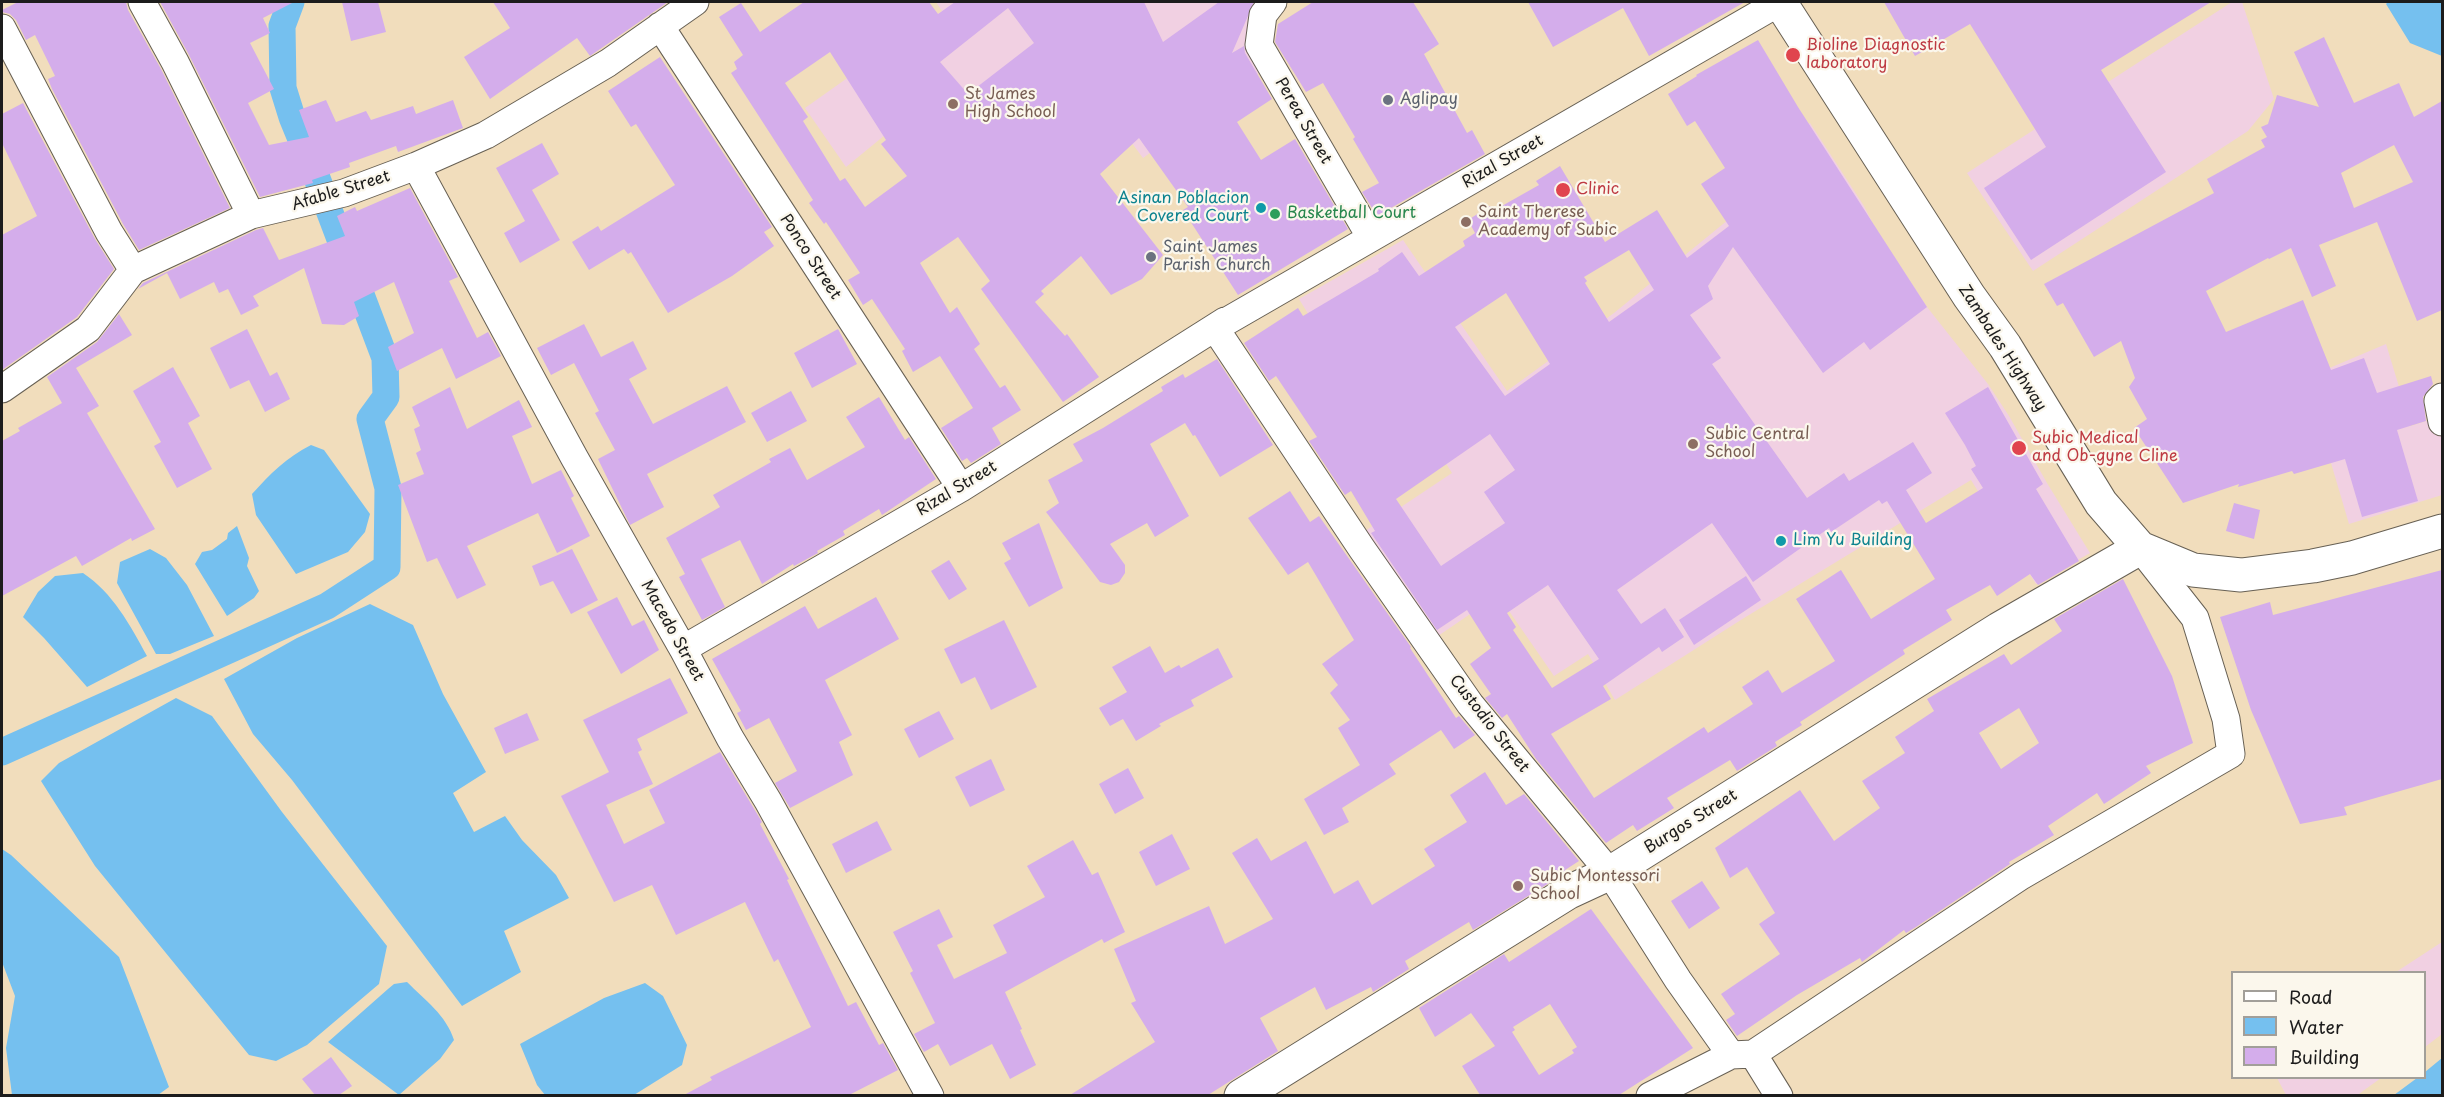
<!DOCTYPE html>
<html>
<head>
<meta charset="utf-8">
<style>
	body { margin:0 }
	#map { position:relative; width:2444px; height:1097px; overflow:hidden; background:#f1ddbc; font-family:"Playpen Sans",sans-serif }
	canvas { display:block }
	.frame { position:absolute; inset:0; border:3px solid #1c1c1c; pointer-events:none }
	.legend { position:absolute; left:2231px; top:971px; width:195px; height:108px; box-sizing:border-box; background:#fbf7ec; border:2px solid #a29f99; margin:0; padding:8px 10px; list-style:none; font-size:18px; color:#1c1c1c }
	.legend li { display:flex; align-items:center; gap:12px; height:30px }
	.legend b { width:30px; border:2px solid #a29f99 }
</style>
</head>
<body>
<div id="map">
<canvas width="2444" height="1097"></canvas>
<div class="frame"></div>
<ul class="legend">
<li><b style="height:8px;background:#fff"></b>Road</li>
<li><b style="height:16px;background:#75c0ef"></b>Water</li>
<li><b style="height:16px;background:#d4adeb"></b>Building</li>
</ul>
</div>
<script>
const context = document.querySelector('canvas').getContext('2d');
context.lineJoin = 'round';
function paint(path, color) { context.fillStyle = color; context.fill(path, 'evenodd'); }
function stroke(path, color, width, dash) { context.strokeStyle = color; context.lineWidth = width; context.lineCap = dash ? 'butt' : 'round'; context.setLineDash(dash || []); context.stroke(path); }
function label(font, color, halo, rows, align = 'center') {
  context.font = font + ' "Playpen Sans",sans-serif'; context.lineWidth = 4.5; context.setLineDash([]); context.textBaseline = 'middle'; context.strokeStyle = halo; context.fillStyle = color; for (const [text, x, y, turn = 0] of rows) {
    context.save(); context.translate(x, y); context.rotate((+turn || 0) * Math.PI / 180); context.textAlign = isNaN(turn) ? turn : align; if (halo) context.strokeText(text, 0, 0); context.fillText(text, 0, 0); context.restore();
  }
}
paint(new Path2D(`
	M936 2H1263L1260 72 1143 158 1100 100 907 117 846 167 805 108 942 11Z
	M2232 2H2242L2274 99 2248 131 2033 271 1967 173Z
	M1810 123 1864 206 1875 228 1927 307 1988 384 2009 416 2047 483 2090 553 2036 584 1971 480 1744 618 1615 700 1588 654 1554 676 1498 595 1438 636 1365 531 1452 473 1398 387 1334 356 1299 299 1403 240 1507 391 1614 313 1750 202 1731 179Z
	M2386 344 2411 426 2442 416V495L2349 524 2306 378Z
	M2442 942V1034L2425 1047 2424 972H2396Z
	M2277 1078H2381L2356 1096 2286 1095Z`), '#f1d0e2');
paint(new Path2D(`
	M2388 2H2442V56L2410 43 2386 4Z
	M311 445 324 450 370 514 365 532 348 552 296 574 256 515 252 494C270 474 287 457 311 445Z
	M237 526 249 558 247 566 259 591 254 598 227 616 195 564 202 552 212 550 227 539 228 533Z
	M150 549 166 558 187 585 214 636 170 654H156L117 583 120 562Z
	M83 573C113 593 130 625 147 656L87 687 44 638 23 617 38 592 55 576Z
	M370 604 413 625 443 694 486 772 453 793 474 832 505 816 522 840 556 875 569 898 504 931 521 972 462 1006 292 780 253 734 224 679 297 638Z
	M176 698 212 716 282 812 387 946 379 984 307 1045 276 1061 249 1055 95 866 41 781 59 763Z
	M2 849 11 855 119 957 169 1087 158 1095H12L6 1048 15 996 2 962Z
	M407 982C425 1000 446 1015 454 1040L440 1059 399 1095 328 1042 388 989 394 984Z
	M645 983 663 996 687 1045 682 1065 634 1095H545L537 1085 520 1044 604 998Z
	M2442 1058V1095H2394L2417 1078H2424L2425 1072Z`), '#75c0ef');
stroke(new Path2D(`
	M2 752 327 606 387 567 388 488 370 419 386 397 385 358 315 173 292 117 283 88 282 26 291 2`), '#75c0ef', 27);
paint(new Path2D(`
	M18 2H126L128 10 161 69 230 208 139 250 123 224 52 89 48 79 55 76 35 35 26 40 16 20 10 14 2 12V10Z
	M160 2H294L263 18 270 33 250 43 274 89 248 103 269 145 309 137 299 110 326 100 336 122 366 111 371 120 413 106 416 114 453 100 463 128 398 152 396 146 349 163 350 167 312 180 313 183 260 197 189 55Z
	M342 2H378L386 32 351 41Z
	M493 2H668L590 56 577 38 490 99 464 57 510 28Z
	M804 2H929L938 14 955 2H1144L1163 42 1219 2H1254L1232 53 1244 46 1245 53 1272 99 1237 122 1261 160 1295 139 1348 229 1238 295 1183 210 1188 207 1139 138 1100 174 1163 255 1142 279 1111 295 1081 256 1041 291 1044 294 1035 302 1065 336 1067 334 1099 377 1063 402 981 289 990 281 958 237 920 263 950 313 957 307 980 344 974 349 1000 388 1005 385 1021 410 992 428 1001 444 971 463 967 458 962 461 941 428 973 408 940 356 913 372 902 351 905 349 872 299 863 305 848 280 860 273 826 222 824 224 809 203 813 200 731 73 737 69 734 62 743 55 719 17 741 3 760 32ZM1008 8 1034 43 968 94 940 62ZM830 52 886 140 881 144 907 176 865 207 845 178 840 181 803 121 808 117 785 83Z
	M1313 2H1413L1439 44 1424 54 1467 133 1472 130 1485 154 1377 216 1362 192 1379 183 1353 139 1355 137 1323 83 1306 92 1275 42 1278 24Z
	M1528 2H1745L1649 56 1623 8 1553 47Z
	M1884 2H2211L2101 70 2166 172 2031 260 1984 188 2046 147 1970 24 1915 56Z
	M2324 37 2354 103 2399 83 2414 117 2442 101V310L2417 321 2377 222 2319 245 2336 286 2312 297 2291 248 2269 259 2268 258 2206 291 2226 332 2303 300 2331 370 2364 358 2377 393 2431 376 2433 384 2423 397 2426 421 2397 430 2418 501 2362 517 2345 459 2294 474 2292 471 2238 487 2239 484 2183 503 2134 428 2147 419 2129 387 2135 378 2121 341 2094 357 2063 303 2057 306 2044 284 2214 193 2207 179 2265 147 2261 140 2267 137 2261 127 2268 124 2277 95 2319 107 2294 52ZM2394 145 2413 182 2354 208 2341 173Z
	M1758 40 1798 107 1927 307 1870 350 1864 342 1823 373 1733 247 1708 286 1713 299 1690 315 1721 358 1712 364 1807 498 1844 473 1849 481 1913 442 1932 473 1906 490 1926 523 1983 488 1971 469 1976 466 1965 445 1945 413 1988 387 2043 484 2036 489 2079 561 2038 585 2030 574 1997 596 1990 585 1946 610 1952 620 1903 650 1905 654 1800 722 1802 725 1775 742 1777 746 1737 771 1730 760 1667 798 1674 808 1637 831 1633 825 1606 843 1536 759 1507 714 1502 718 1485 698 1491 694 1470 664 1491 648 1467 610 1437 630 1371 533 1375 531 1351 491 1345 495 1309 441 1317 437 1276 376 1269 381 1244 343 1298 308 1303 316 1379 271 1378 269 1402 252 1419 276 1465 246 1463 241 1475 233 1468 220 1490 206 1493 211 1539 185 1536 181 1560 166 1605 242 1657 210 1687 258 1729 226 1701 184 1725 168 1695 121 1687 126 1668 94 1697 76 1696 75ZM1629 250 1654 290 1609 322 1585 283 1587 281 1584 277ZM1506 293 1550 364 1505 396 1455 327ZM1490 434 1515 470 1484 492 1505 523 1441 566 1396 499ZM1879 500 1882 504 1887 501 1935 579 1871 619 1841 570 1796 599 1835 661 1782 693 1768 670 1742 687 1753 704 1708 733 1704 727 1594 798 1551 734 1611 699 1603 686 1659 647 1662 652 1684 637 1665 608 1641 624 1617 590 1712 523 1753 582 1829 528 1831 532ZM1548 585 1599 659 1552 688 1513 630 1516 627 1507 613Z
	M660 57 772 227 764 232 774 246 732 276 668 313 631 252 628 254 624 249 589 270 572 242 598 226 601 231 675 185 636 124 631 127 608 91Z
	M23 103 95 239 114 269 77 317 2 370V235L37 216 2 143V114Z
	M542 143 559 174 532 190 560 240 520 263 504 233 525 221 496 168Z
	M410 188 458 277 449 281 477 338 488 332 501 356 456 379 442 348 397 371 388 347 414 333 394 282 354 302 359 316 344 325 322 324 304 268 253 296 259 306 241 315 228 289 219 293 214 282 180 299 167 273 138 289 143 283 256 230 263 228 279 260 345 236 337 216 355 207 357 211Z
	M119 314 132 335 76 368 99 406 87 413 155 529 132 541 131 538 82 566 76 556 2 596V441L20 431 18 428 62 403 47 377 97 342Z
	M584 324 601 357 633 341 647 369 629 379 653 424 727 386 746 422 647 474 664 507 630 525 598 459 615 450 595 413 599 411 574 363 551 375 537 348Z
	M247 329 270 376 277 372 290 399 265 412 249 380 230 389 210 348Z
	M838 329 857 364 812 388 794 353Z
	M1217 359 1273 445 1220 477 1195 435 1193 436 1185 423 1150 444 1189 516 1155 537 1147 523 1110 544 1125 565V573L1119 582 1111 585 1100 582 1046 512 1059 503 1048 480 1083 461 1073 444 1103 428 1163 391 1161 387 1183 374 1185 378Z
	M173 367 200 416 188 423 212 469 177 488 154 446 161 442 133 391Z
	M450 387 467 429 519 400 532 427 512 436 532 484 561 470 574 496 571 498 590 536 557 553 538 513 467 546 486 585 457 599 437 558 427 562 398 485 424 474 416 453 421 450 414 429 420 426 412 407Z
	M791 391 807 421 767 442 751 413Z
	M879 397 905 440 909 437 936 479 882 515 879 509 843 531 845 535 817 551 818 553 794 566 793 564 762 584 740 540 701 559 725 607 702 620 679 577 685 574 666 538 720 507 713 495 771 462 769 459 790 448 807 480 865 447 846 417Z
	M1290 491 1310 522 1319 516 1411 647 1410 648 1456 718 1459 716 1475 735 1454 749 1441 730 1389 764 1396 774 1342 808 1349 822 1324 835 1304 799 1360 765 1338 728 1350 720 1330 693 1338 685 1322 664 1354 640 1308 562 1288 575 1248 518Z
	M2234 503 2260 510 2254 539 2226 531Z
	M1039 523 1063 588 1029 607 1004 563 1011 559 1002 543Z
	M572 549 598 600 571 614 553 581 540 586 532 566Z
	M949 560 967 589 949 600 931 571Z
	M2442 570V779L2344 807 2347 815 2300 824 2251 710 2220 617 2270 602 2273 615Z
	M1746 576 1761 600 1694 645 1679 620Z
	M2123 579 2172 676 2193 743 2146 766 2151 773 2104 804 2097 793 2048 826 2054 835 2009 862 2010 864 1916 927 1906 933 1904 930 1862 962 1860 958 1797 995 1737 1036 1726 1020 1735 1014 1721 994 1780 954 1759 924 1775 913 1747 867 1730 878 1715 848 1800 790 1834 841 1880 808 1862 781 1905 753 1895 737 1934 711 1927 699 2004 654 2011 665 2062 631 2054 619ZM2019 708 2039 743 2001 769 1979 733Z
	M617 597 632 626 644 620 659 650 621 674 587 612Z
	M876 597 899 639 825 680 852 735 839 742 853 775 790 808 775 783 797 771 769 718 746 730 737 713 741 711 712 659 805 606 818 629Z
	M1004 620 1037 687 991 710 975 677 961 684 944 649Z
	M1150 646 1165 673 1179 665 1181 668 1218 648 1233 677 1191 700 1194 706 1159 724 1161 726 1136 741 1123 719 1110 726 1099 708 1127 692 1112 667Z
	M670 678 688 713 637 739 642 750 638 752 653 784 606 805 624 844 665 823 649 790 720 752 762 822 760 824 789 879 787 880 848 1006 856 1002 879 1045 883 1043 898 1070 849 1095H684L712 1080 710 1077 811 1027 778 959 774 962 745 902 676 935 652 885 614 902 561 796 609 772 583 720Z
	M939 711 954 739 919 758 904 729Z
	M527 713 539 740 505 754 494 728Z
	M991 759 1005 790 970 807 955 777Z
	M1128 768 1144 798 1115 814 1099 784Z
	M1485 772 1506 805 1524 794 1579 861 1565 870 1567 872 1473 930 1469 922 1405 961 1409 969 1373 992 1371 987 1326 1010 1315 987 1260 1018 1278 1051 1208 1095H1070L1155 1042 1131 1003 1136 1001 1114 949 1209 906 1225 944 1273 919 1232 853 1257 838 1271 861 1306 841 1334 894 1358 880 1372 905 1435 866 1424 849 1467 822 1450 795Z
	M877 821 892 850 846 873 832 844Z
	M1172 834 1190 869 1156 886 1139 852Z
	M1073 840 1092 875 1098 872 1125 932 1104 943 1102 939 1005 992 1022 1029 1020 1030 1036 1065 1010 1079 992 1044 950 1066 938 1044 924 1052 914 1034 935 1023 910 973 913 971 893 932 939 909 953 937 937 945 954 979 1007 953 993 925 1045 897 1027 866Z
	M1702 881 1720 908 1689 929 1671 901Z
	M1591 909 1693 1048 1619 1095H1480L1462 1066 1495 1046 1471 1013 1435 1037 1419 1008 1504 954 1509 962ZM1550 1004 1577 1047 1572 1050 1574 1053 1539 1075 1512 1032 1515 1030 1513 1027Z
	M331 1057 352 1086 339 1095H315L302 1079Z`), '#d4adeb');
const minor = new Path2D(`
	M142 2 175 62 251 215
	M1273 2 1263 15 1259 45 1371 238
	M660 26 961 488
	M2 28 109 232 133 270
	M416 166 574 457 683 649 730 738 768 801 930 1096
	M2 389 88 329 133 270 251 215 344 193 416 166 486 135 608 63 695 2
	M2442 397 2438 401 2442 422
	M683 649 961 488 1225 321
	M1753 1054 2021 876 2231 754 2226 719 2195 618 2140 548
	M1731 1055 1678 980 1610 873 1470 704 1362 549 1215 328 1780 2
	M1650 1096 1731 1055 1753 1054 1779 1096`);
const tertiary = new Path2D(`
	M1241 1096 1569 892 1610 873 1999 629 2140 548`);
const primary = new Path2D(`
	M1780 2 1969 296 2005 346 2101 503 2140 548 2193 570 2241 575 2313 566 2352 558 2442 531`);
stroke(minor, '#676054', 29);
stroke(tertiary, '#676054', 35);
stroke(primary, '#676054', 35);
stroke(minor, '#fff', 27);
stroke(tertiary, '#fff', 33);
stroke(primary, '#fff', 33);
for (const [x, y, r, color] of [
	[1793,55,8,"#e0444e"],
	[1388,100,6,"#6b7280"],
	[953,104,6,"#8d6e63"],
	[1563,190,8,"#e0444e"],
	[1261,208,6,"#0f9aa8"],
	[1275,214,6,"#2e9e5b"],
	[1466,222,6,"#8d6e63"],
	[1151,257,6,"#6b7280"],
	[1693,444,6,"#8d6e63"],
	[2019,448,8,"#e0444e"],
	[1781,541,6,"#0f9aa8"],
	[1518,886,6,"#8d6e63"]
]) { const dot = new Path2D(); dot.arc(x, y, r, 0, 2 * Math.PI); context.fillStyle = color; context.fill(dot); stroke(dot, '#fbf7ec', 2); }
label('16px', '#be3a42', '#fbf7ec', [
	["Bioline Diagnostic",1806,46],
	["laboratory",1806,64],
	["Clinic",1576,190],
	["Subic Medical",2032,439],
	["and Ob-gyne Cline",2032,457]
], 'left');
label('16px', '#785e54', '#fbf7ec', [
	["St James",965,95],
	["High School",965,113],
	["Saint Therese",1478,213],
	["Academy of Subic",1478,231],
	["Subic Central",1705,435],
	["School",1705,453],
	["Subic Montessori",1530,877],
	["School",1530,895]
], 'left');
label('16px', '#5b616d', '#fbf7ec', [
	["Aglipay",1400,100],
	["Saint James",1163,248],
	["Parish Church",1163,266]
], 'left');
label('16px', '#1c1c1c', '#fbf7ec', [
	["Perea Street",1303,121,60],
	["Rizal Street",1503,162,-30],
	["Afable Street",341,191,-17],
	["Ponco Street",810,257,57],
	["Zambales Highway",2002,348,57],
	["Rizal Street",957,489,-31],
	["Macedo Street",672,631,61],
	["Custodio Street",1489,724,52],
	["Burgos Street",1691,822,-32]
]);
label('16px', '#0d838f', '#fbf7ec', [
	["Asinan Poblacion",1249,199],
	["Covered Court",1249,217],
	["Lim Yu Building",1793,541,"left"]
], 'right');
label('16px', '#27864d', '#fbf7ec', [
	["Basketball Court",1287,214]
], 'left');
</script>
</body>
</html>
